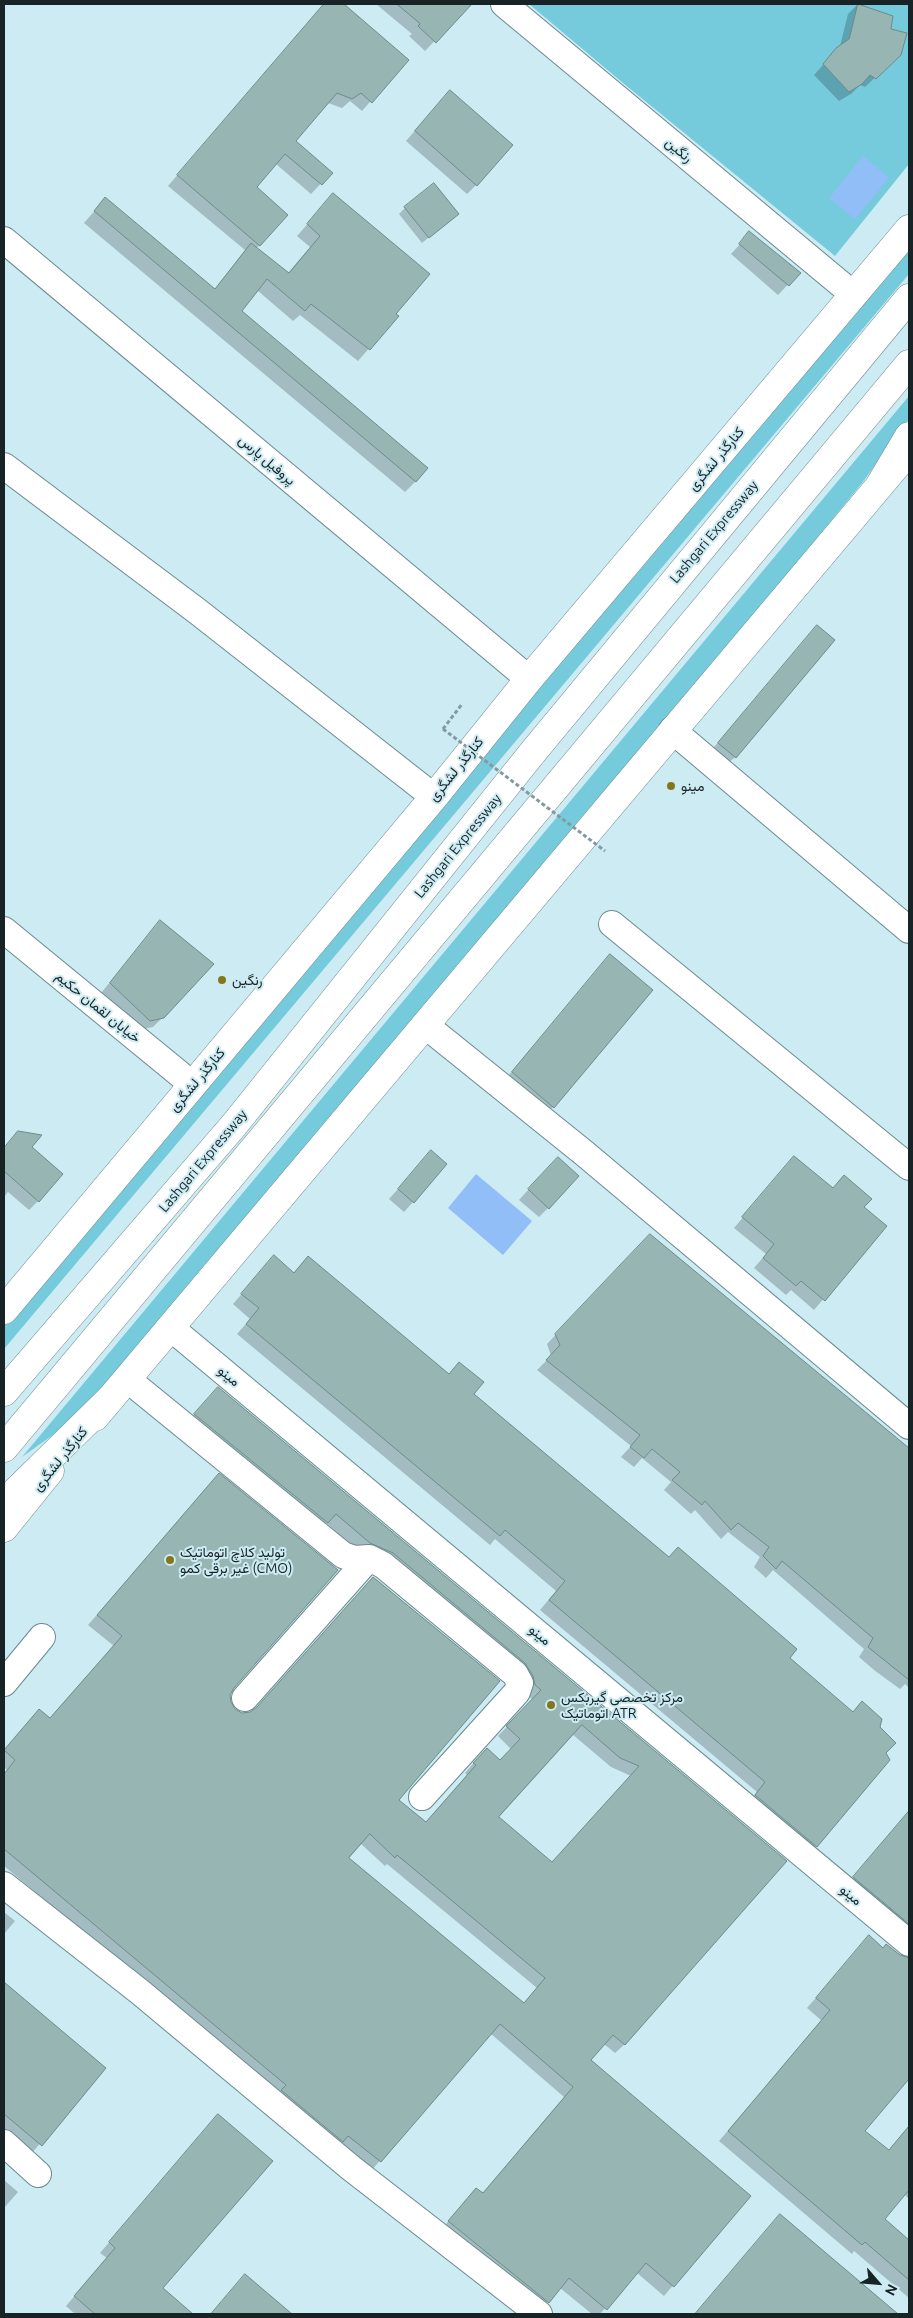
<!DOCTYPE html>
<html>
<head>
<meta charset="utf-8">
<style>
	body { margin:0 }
	#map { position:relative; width:913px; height:2318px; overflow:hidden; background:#ccebf2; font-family:Ubuntu,sans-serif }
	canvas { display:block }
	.frame { position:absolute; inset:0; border:5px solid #182326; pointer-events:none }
	.north { position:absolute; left:853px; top:2258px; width:50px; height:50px; -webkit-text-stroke:4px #ccebf2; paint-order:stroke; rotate:117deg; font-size:14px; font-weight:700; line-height:20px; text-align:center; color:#182326 }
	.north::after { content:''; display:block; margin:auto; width:18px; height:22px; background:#182326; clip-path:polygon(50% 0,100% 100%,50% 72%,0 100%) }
</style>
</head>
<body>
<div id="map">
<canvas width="913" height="2318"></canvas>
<div class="frame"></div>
<div class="north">N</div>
</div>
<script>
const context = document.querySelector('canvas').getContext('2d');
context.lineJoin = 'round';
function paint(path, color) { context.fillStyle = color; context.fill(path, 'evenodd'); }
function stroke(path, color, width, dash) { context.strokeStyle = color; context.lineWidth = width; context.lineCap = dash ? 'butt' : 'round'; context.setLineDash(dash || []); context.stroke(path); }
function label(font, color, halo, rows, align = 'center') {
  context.font = font + ' Ubuntu,Vazirmatn,sans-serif'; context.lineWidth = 4; context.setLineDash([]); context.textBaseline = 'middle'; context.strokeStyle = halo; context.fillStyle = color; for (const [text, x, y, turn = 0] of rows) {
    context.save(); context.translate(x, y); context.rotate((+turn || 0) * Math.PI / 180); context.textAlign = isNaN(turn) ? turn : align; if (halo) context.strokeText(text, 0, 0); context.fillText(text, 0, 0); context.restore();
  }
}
paint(new Path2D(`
	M529 4H909V164L835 256 623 83Z
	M909 238V274L4 1349V1317Z
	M909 396V419L862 483 669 719 78 1417 22 1457Z`), '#75cbdc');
paint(new Path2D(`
	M863 156 889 178 855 219 829 198Z
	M476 1174 532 1221 503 1255 448 1208Z`), '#92bef8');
paint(new Path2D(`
	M324 4H342L407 60 362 111 350 101 342 108 328 103 295 141 331 173 311 194 276 164 255 187 286 215 256 249 288 273 310 247 297 236 333 195 397 316 358 361 300 315 293 321 257 290 240 312 416 481 405 492 84 223 105 199 214 290 245 250 168 186Z
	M376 4H464L467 7 425 51 409 36 412 34Z
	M858 4 889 29 900 54 865 87 860 85 851 94 839 101 814 75 840 46 848 14Z
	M440 102 476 185 467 194 406 141Z
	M405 208 457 214 422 243 399 214Z
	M750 233 799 273 778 295 731 254Z
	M817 627 735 757 725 766 709 753Z
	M160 922 163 1017 153 1027 140 1030 101 993Z
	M601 966 553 1107 543 1116 503 1082Z
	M18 1132 30 1147 38 1201 29 1210 8 1192 4 1197V1148Z
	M431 1152 413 1202 404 1212 389 1199Z
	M794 1157 832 1189 862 1208 885 1227 814 1310 791 1290 786 1295 754 1268 766 1254 734 1228Z
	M548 1168V1208L539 1217 519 1200Z
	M650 1235 909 1450V1688L905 1684 900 1689 874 1670 859 1657 864 1649 773 1570 766 1578 754 1567 760 1557 728 1532 721 1539 695 1510 691 1514 664 1490 671 1482 642 1458 634 1467 621 1457 631 1446 537 1370 551 1356 547 1344Z
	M274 1257 293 1273 308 1258 448 1375 459 1363 473 1394 852 1713 879 1727 885 1753 816 1846 807 1856 746 1805 757 1792 540 1610 556 1591 495 1539 490 1545 237 1334 250 1319 233 1304Z
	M209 1398 785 1861 625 2044 615 2053 604 2044 589 2060 749 2196 664 2296 636 2272 600 2314H592L560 2288 538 2311 440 2231 476 2189 482 2194 564 2097 490 2033 371 2171 4 1866V1774L7 1770 4 1767V1751L39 1710 49 1719 114 1646 88 1625 219 1475 233 1687 229 1695V1703L234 1710 242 1714 254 1711 373 1578 397 1800 425 1823 467 1775 465 1773 477 1759 500 1761 511 1749 498 1736 533 1700 326 1523 317 1532 185 1424ZM572 1734 611 1767 631 1776 552 1863 497 1817ZM360 1843 385 1866 387 1864 537 1988 524 2004 348 1858Z
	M909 1811V1941L845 1887Z
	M4 1912 15 1921 4 1934Z
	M869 1937 883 1949 886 1945 906 1959H909V2077L864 2131 888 2151 909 2126V2199L904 2194 883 2219 909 2241V2298L854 2251 852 2254 719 2141 822 2021 807 2008Z
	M4 1983 105 2068 31 2154 4 2131Z
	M209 2125 161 2289 191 2314H75L66 2306 107 2258 100 2253Z
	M4 2180 18 2192 4 2208Z
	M780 2216 896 2314H695Z
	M245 2276 290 2314H211Z`), '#0003');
const building = new Path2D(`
	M324 4H344L409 60 372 103 361 93 352 99 337 93 296 141 333 173 322 185 285 154 257 187 288 215 260 246 177 175Z
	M397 4H472L436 43 418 26 420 24Z
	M858 4 893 16 891 29 907 33 901 55 876 79 870 75 862 84 849 92 823 64 836 48 849 39Z
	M450 90 513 145 477 186 415 131Z
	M434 183 459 214 429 238 404 207Z
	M333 193 430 274 396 314 399 316 370 350 311 304 305 311 267 279 242 311 428 468 416 482 94 211 105 197 215 289 251 243 289 273 320 236 307 224Z
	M749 231 801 273 789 286 739 244Z
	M817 625 835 640 736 758 718 743Z
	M160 920 214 964 164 1018 150 1021 110 983Z
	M610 954 653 990 554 1108 512 1072Z
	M18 1131 42 1135 32 1147 63 1174 39 1202 4 1171V1148Z
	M431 1150 447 1164 414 1203 398 1189Z
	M794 1156 833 1188 844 1175 872 1199 864 1207 887 1226 825 1301 801 1281 796 1286 763 1258 774 1244 742 1217Z
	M558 1157 579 1176 549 1209 528 1189Z
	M650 1234 909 1448V1680L868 1647 873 1638 782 1561 776 1569 763 1556 769 1547 738 1523 731 1530 705 1501 702 1505 672 1480 680 1472 652 1449 644 1458 630 1447 640 1435 546 1360 560 1345 555 1334Z
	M274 1255 294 1273 308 1256 449 1374 459 1362 484 1382 474 1394 669 1557 678 1547 797 1649 790 1658 853 1712 862 1701 882 1719 880 1727 896 1743 886 1753 890 1760 817 1847 755 1795 765 1782 549 1600 565 1581 505 1530 500 1536 246 1324 259 1308 241 1294Z
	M218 1387 787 1861 625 2045 613 2035 591 2060 751 2196 674 2287 646 2263 607 2310 569 2278 549 2303 448 2221 476 2188 483 2193 573 2087 500 2024 381 2162 348 2136 343 2142 281 2090 286 2085 4 1849V1774L15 1760 4 1750 39 1709 50 1718 122 1636 97 1615 219 1473 338 1570 234 1688 230 1695 231 1702 235 1709 242 1713 250 1712 256 1708 373 1577 500 1681 399 1800 426 1822 476 1765 473 1763 487 1748 500 1760 520 1739 506 1726 541 1690 535 1685 533 1676 525 1663 393 1553 370 1543 336 1514 328 1523 194 1414ZM582 1725 620 1758 639 1766 552 1862 499 1817ZM370 1834 395 1858 397 1855 545 1978 524 2003 349 1858Z
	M909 1811V1924L853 1877Z
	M869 1935 883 1948 886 1944 900 1955 909 1958V2079L865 2131 889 2150 909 2126V2190L885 2219 909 2240V2280L865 2242 862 2245 728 2131 830 2010 816 1998Z
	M4 1982 106 2068 42 2146 4 2114Z
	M218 2114 273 2161 163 2288 193 2314H95L74 2296 115 2248 109 2242Z
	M780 2214 898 2314H695Z
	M245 2274 292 2314H211Z`);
paint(building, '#97b6b3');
stroke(building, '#6d8b88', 1);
const minor = new Path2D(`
	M504 4 854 295
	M4 240 529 679
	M4 466 197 611 434 797
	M672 730 909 930
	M612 924 909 1167
	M4 930 193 1085
	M425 1025 584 1153 909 1426
	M171 1328 909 1943
	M127 1379 343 1555 354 1559 369 1558 245 1698
	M369 1558 383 1565 515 1674 520 1683 517 1692 422 1797
	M4 1683 42 1637
	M4 1885 140 1992 351 2168 539 2314
	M4 2143 38 2174`);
const major = new Path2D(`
	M4 1310 434 797 529 679 909 229
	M95 1417 897 465
	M4 1528 50 1471`);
const highway = new Path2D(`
	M881 483 909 436
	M4 1392 234 1125 533 752 909 298
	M4 1448 909 364
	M4 1503 111 1398`);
stroke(minor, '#6c898e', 28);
stroke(major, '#6c898e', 29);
stroke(highway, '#6c898e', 29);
stroke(new Path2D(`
	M443 729 462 704`), '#849aa0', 3, [4, 2.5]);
stroke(minor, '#fff', 26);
stroke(major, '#fff', 28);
stroke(highway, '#fff', 28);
stroke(new Path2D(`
	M443 729 605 851`), '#849aa0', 3, [4, 2.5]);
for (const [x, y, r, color] of [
	[671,786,5,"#84771b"],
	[222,980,5,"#84771b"],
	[170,1560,5,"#84771b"],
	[551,1705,5,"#84771b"]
]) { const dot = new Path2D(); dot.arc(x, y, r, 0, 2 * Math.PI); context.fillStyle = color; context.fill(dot); stroke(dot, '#ccebf2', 2); }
label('14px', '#182326', '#ccebf2', [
	["رنگین",679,150,40],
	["کنارگذر لشگری",716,459,-50],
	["پروفیل پارس",267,460,40],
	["Lashgari Expressway",714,532,-50],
	["کنارگذر لشگری",456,769,-51],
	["Lashgari Expressway",458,846,-51],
	["خیابان لقمان حکیم",98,1007,39],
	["کنارگذر لشگری",197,1080,-50],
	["Lashgari Expressway",203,1161,-50],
	["مینو",229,1376,40],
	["کنارگذر لشگری",60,1459,-51],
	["مینو",540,1635,40],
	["مینو",851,1895,40]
]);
label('14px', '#182326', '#ccebf2', [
	["مینو",681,786],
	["رنگین",232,980],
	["تولید کلاچ اتوماتیک",180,1552],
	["غیر برقی کمو (CMO)",180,1568],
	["مرکز تخصصی گیربکس",561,1697],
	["اتوماتیک ATR",561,1713]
], 'left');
</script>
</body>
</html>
